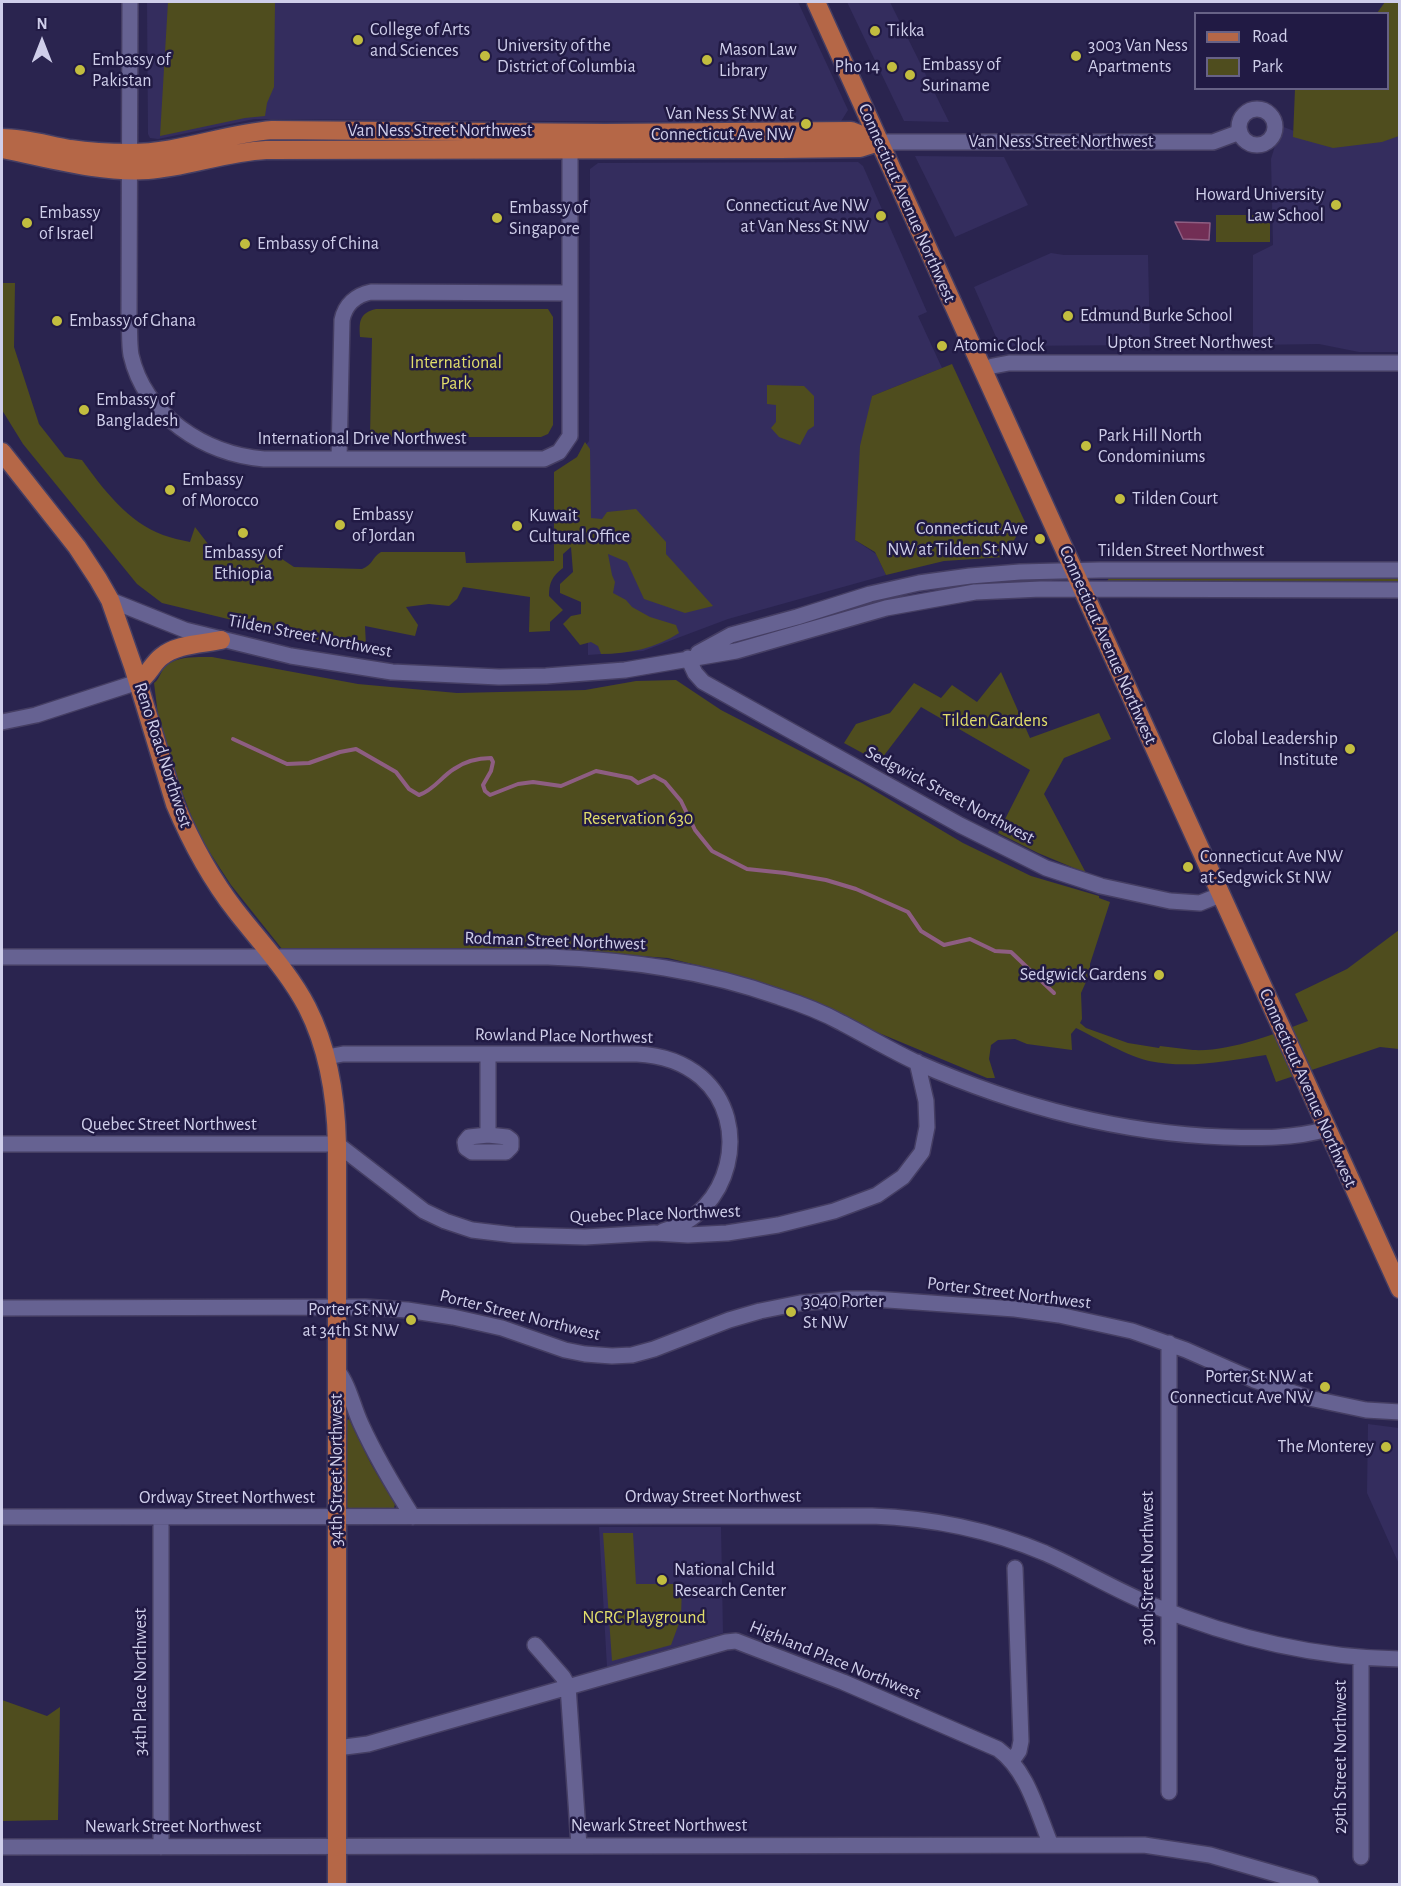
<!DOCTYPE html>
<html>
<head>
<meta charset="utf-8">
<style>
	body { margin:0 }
	#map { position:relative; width:1401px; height:1886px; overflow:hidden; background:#2a244f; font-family:"Alegreya Sans",sans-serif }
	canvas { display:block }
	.frame { position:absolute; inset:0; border:3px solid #cfceea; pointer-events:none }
	.legend { position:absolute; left:1194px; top:12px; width:195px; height:78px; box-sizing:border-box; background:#211a44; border:2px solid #676286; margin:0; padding:8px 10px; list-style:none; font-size:18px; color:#cfceea }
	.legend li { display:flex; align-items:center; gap:12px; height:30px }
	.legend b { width:30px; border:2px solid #676286 }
	.north { position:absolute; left:12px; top:12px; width:60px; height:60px; -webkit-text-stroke:4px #211a44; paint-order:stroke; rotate:0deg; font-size:16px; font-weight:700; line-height:24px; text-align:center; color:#cfceea }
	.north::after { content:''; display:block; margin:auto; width:21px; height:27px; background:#cfceea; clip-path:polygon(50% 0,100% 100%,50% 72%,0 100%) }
</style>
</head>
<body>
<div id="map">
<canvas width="1401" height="1886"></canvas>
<div class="frame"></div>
<ul class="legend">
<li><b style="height:8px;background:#b56747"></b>Road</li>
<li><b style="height:16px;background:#4f4d1e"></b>Park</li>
</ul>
<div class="north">N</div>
</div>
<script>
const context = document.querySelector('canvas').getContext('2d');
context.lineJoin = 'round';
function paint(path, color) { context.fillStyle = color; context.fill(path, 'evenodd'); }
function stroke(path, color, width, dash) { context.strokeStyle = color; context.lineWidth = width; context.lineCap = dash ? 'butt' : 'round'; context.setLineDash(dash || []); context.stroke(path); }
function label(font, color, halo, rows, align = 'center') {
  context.font = font + ' "Alegreya Sans",sans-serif'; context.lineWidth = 5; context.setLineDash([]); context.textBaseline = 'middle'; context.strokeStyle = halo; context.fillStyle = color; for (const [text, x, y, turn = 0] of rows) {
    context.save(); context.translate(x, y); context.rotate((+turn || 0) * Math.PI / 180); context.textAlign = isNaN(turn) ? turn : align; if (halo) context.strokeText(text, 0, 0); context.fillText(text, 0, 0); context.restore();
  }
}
paint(new Path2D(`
	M147 2H798L848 110 840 123 254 119 158 139 150 138 148 134Z
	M847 2H890L949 122 904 121Z
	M1281 126 1305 135 1399 131V352H1359L1319 344 1253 345V255L1273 245 1271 159Z
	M915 156 1004 157 1028 205 955 237Z
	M858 162 863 166 927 312 918 316 942 368 872 396 855 540 876 554 886 575 728 619 643 651 588 655 586 462 581 452 589 441 590 169 598 163Z
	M1051 253 1064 255H1148L1150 345 1000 346 974 287Z
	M1368 1424 1399 1428V1564L1367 1493Z
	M599 1527H721L723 1633 607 1667Z`), '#342d5e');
paint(new Path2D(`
	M168 2H275L274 87 267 103 265 116 245 118 160 136Z
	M1385 2H1399V136L1382 142 1333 148 1293 137 1295 89 1388 88V14L1377 13Z
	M1216 215H1270V242H1216Z
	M2 283H15L14 347 39 424 65 457 82 460C103 489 128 522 163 535 171 538 181 540 190 542L195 527 218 557 234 558 273 553 294 567 362 569C373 565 372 557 381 552H465L466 563 554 561V472L577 457 585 442 590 449 591 518 602 519 607 512 636 509 666 542V554L713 606 685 613 644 599 627 562 608 554 612 575 615 582 613 593 626 600 632 607 650 617 676 625 679 633C656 648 629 654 601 654L598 646 591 642 580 645 563 624 571 616 581 614V602L560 593V584L573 572 571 547 563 554V568C552 576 549 583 549 596L563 610 550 622V631L529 632 530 597 463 587 457 599 449 606 429 604 406 607 418 625 415 636 365 626 366 645 334 643 302 637 162 603 137 584 23 444 2 410Z
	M376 309H548L553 317V425L548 434 541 437H370L372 338 360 337C359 322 359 313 376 309Z
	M952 364 1025 522 1004 557 944 561 886 575 875 552 855 540 860 446 872 396Z
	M767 385 804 386 814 396V426L808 430 800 445 779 437 771 428 776 422V405L767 404Z
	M1399 576 1400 589 1110 586 1107 581 1110 577Z
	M212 657 358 684 457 693 585 690 636 681 676 680 721 710 860 782 963 843 1031 876 1099 896V898L1110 902 1090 964V973L1081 993 1082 1019 1080 1023 1086 1028 1128 1043 1159 1048 1160 1046C1171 1047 1182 1049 1193 1050 1230 1052 1274 1034 1308 1021L1295 994 1347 969 1399 930V1049L1380 1047 1276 1082 1266 1055C1227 1061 1188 1069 1149 1061 1130 1057 1094 1037 1076 1028L1071 1034 1072 1050 1027 1044 1015 1039 998 1040 991 1045 989 1059 995 1078H987L831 1013 789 992 725 972 668 958 557 950 282 949 231 885 199 836 179 784 159 723 154 683C161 678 161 668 168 664 180 656 199 657 212 657Z
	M1001 672 1030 738 1099 713 1111 739 1064 758 1044 794 1086 873 1038 853 998 833 1030 770 921 707 879 762 844 743 856 724 890 713 914 683 941 698 952 685 977 702Z
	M349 1419 371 1464 395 1504 394 1508 350 1509 346 1506 345 1422Z
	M603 1533H633L636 1584H682L681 1618 671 1645 612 1661Z
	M2 1700 47 1716 60 1707 58 1820 2 1821Z`), '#4f4d1e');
const water = new Path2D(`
	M1175 222 1210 223 1209 240 1183 239Z`);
paint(water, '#722e55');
stroke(water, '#8e5e82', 1.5);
stroke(new Path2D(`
	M233 739 287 764 309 763 340 752 356 749 396 772 409 789 419 795C434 790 441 777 454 769 464 762 478 758 491 758L493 762 491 771 483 785 485 791 490 795 518 784 533 782 561 786 596 771 631 778 638 783 654 776 665 782 681 801 695 830 712 851 747 869 785 873 826 880 856 889 908 912 921 931 944 945 970 939 995 951 1011 952 1054 993`), '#8e5e82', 4);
const minor = new Path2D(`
	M130 2 129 318C130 331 129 343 131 355 145 416 205 454 264 459H544L559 452 570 436V138
	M1239 127a18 18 0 1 1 36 0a18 18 0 1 1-36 0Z
	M879 142H1213L1240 132
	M982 370 993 366 1009 363H1400
	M339 459 342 320C345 305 356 295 371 292L570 293
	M110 600 185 630 291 656 392 672 499 677 546 676 625 670 736 651 886 608 975 592 1041 589 1400 590
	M698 653 731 635 797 617 870 594 919 583 970 576 1020 572 1100 570H1400
	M688 658 695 673 703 682 960 825 1046 868 1101 886 1170 901 1200 903 1220 895
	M2 722 36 715 138 682
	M2 957H548C627 960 704 970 779 997 801 1004 822 1012 842 1023 867 1036 892 1051 918 1063 1016 1106 1117 1133 1224 1137 1259 1138 1293 1139 1327 1129
	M488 1054V1135
	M327 1057 343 1054H637C660 1055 683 1062 701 1077 754 1123 730 1215 663 1231
	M488 1135 507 1137 511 1140V1147L506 1152H472L466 1148 465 1142 469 1137Z
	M2 1144H337L424 1211 445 1221 472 1230 514 1235 585 1237 654 1233 688 1235 727 1233 778 1225 834 1211 877 1195 903 1177 922 1152 927 1127 926 1101 917 1062
	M2 1308 365 1307 407 1310 453 1317 502 1328 565 1350 585 1354 612 1356 632 1355 654 1349 729 1320 760 1311 800 1303 847 1299H874L1015 1309 1059 1315 1132 1331 1186 1350 1254 1380 1309 1398 1366 1410 1400 1412
	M337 1370C349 1385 353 1407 361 1424 376 1457 394 1487 413 1517
	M2 1517 872 1516C931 1518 990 1530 1045 1553 1081 1569 1115 1590 1152 1605 1230 1637 1314 1658 1400 1659
	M161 1517V1847
	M535 1645 563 1677 568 1686 579 1846
	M337 1748 368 1744 726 1642 736 1641 843 1682 998 1749C1028 1771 1037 1812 1051 1845
	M1012 1761 1019 1751 1021 1741 1015 1568
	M1169 1792V1343
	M2 1847 1144 1845 1210 1855 1311 1884
	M1361 1857V1658`);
const major = new Path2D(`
	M816 2 1400 1289
	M2 138C25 138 47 145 70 149 90 152 110 153 130 153 179 153 224 134 272 130L605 133 851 131 879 142
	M2 149C49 158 98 173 148 170 188 167 225 152 266 150L781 149 860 148 879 142
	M2 452 77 547 98 579 110 600 133 666 175 804C191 842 211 879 236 911 260 942 289 972 307 1007 329 1050 336 1096 337 1144V1884
	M138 682C148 676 152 664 161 657 176 644 202 644 221 640`);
stroke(minor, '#453e63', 18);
stroke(major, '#453e63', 21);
stroke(minor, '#666292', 15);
stroke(major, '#b56747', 18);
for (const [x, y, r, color] of [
	[875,31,6,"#c2bd3f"],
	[358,40,6,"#c2bd3f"],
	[485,56,6,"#c2bd3f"],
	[1076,56,6,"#c2bd3f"],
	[707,60,6,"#c2bd3f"],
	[892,67,6,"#c2bd3f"],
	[80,70,6,"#c2bd3f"],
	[910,75,6,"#c2bd3f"],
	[806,124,6,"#c2bd3f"],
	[1336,205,6,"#c2bd3f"],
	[881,216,6,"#c2bd3f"],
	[497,218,6,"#c2bd3f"],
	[27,223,6,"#c2bd3f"],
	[245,244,6,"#c2bd3f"],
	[1068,316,6,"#c2bd3f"],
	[57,321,6,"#c2bd3f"],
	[942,346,6,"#c2bd3f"],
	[84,410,6,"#c2bd3f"],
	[1086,446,6,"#c2bd3f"],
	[170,490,6,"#c2bd3f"],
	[1120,499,6,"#c2bd3f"],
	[340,525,6,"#c2bd3f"],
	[517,526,6,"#c2bd3f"],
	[243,533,6,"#c2bd3f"],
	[1040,539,6,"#c2bd3f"],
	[1350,749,6,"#c2bd3f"],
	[1188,867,6,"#c2bd3f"],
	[1159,975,6,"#c2bd3f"],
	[791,1312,6,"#c2bd3f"],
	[411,1320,6,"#c2bd3f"],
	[1325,1387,6,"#c2bd3f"],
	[1386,1447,6,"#c2bd3f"],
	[662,1580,6,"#c2bd3f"]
]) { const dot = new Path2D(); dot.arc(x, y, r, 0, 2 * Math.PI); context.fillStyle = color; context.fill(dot); stroke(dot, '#211a44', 2); }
label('18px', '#cfceea', '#211a44', [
	["College of Arts",370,30],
	["and Sciences",370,51],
	["Tikka",887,31],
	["University of the",497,46],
	["District of Columbia",497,67],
	["3003 Van Ness",1088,46],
	["Apartments",1088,67],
	["Mason Law",719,50],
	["Library",719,71],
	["Embassy of",92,60],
	["Pakistan",92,81],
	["Embassy of",922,65],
	["Suriname",922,86],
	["Pho 14",880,67,"right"],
	["Van Ness St NW at",794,114,"right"],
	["Connecticut Ave NW",794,135,"right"],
	["Howard University",1324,195,"right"],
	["Law School",1324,216,"right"],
	["Connecticut Ave NW",869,206,"right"],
	["at Van Ness St NW",869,227,"right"],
	["Embassy of",509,208],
	["Singapore",509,229],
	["Embassy",39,213],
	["of Israel",39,234],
	["Embassy of China",257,244],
	["Edmund Burke School",1080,316],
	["Embassy of Ghana",69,321],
	["Atomic Clock",954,346],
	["Embassy of",96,400],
	["Bangladesh",96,421],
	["Park Hill North",1098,436],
	["Condominiums",1098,457],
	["Embassy",182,480],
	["of Morocco",182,501],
	["Tilden Court",1132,499],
	["Embassy",352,515],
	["of Jordan",352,536],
	["Kuwait",529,516],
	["Cultural Office",529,537],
	["Connecticut Ave",1028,529,"right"],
	["NW at Tilden St NW",1028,550,"right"],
	["Embassy of",243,553,"center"],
	["Ethiopia",243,574,"center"],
	["Global Leadership",1338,739,"right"],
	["Institute",1338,760,"right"],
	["Connecticut Ave NW",1200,857],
	["at Sedgwick St NW",1200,878],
	["Sedgwick Gardens",1147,975,"right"],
	["3040 Porter",803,1302],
	["St NW",803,1323],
	["Porter St NW",399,1310,"right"],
	["at 34th St NW",399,1331,"right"],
	["Porter St NW at",1313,1377,"right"],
	["Connecticut Ave NW",1313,1398,"right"],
	["The Monterey",1374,1447,"right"],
	["National Child",674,1570],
	["Research Center",674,1591]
], 'left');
label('18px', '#cfceea', '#211a44', [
	["Van Ness Street Northwest",440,131],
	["Van Ness Street Northwest",1061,142],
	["Connecticut Avenue Northwest",907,203,66],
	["Upton Street Northwest",1190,343],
	["International Drive Northwest",362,439],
	["Tilden Street Northwest",1181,551],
	["Tilden Street Northwest",310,636,11],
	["Connecticut Avenue Northwest",1108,645,66],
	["Reno Road Northwest",163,755,72],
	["Sedgwick Street Northwest",950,795,28],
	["Rodman Street Northwest",555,941,2],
	["Rowland Place Northwest",564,1036,1],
	["Connecticut Avenue Northwest",1308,1088,66],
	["Quebec Street Northwest",169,1125],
	["Quebec Place Northwest",655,1214,-2],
	["Porter Street Northwest",1009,1293,7],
	["Porter Street Northwest",520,1315,14],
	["34th Street Northwest",337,1470,-90],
	["Ordway Street Northwest",713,1497],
	["Ordway Street Northwest",227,1498],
	["30th Street Northwest",1148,1568,-90],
	["Highland Place Northwest",835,1660,22],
	["34th Place Northwest",141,1682,-90],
	["29th Street Northwest",1341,1757,-90],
	["Newark Street Northwest",659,1826],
	["Newark Street Northwest",173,1827]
]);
label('18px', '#e1dd6b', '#211a44', [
	["International",456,363],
	["Park",456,384],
	["Tilden Gardens",995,721],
	["Reservation 630",638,819],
	["NCRC Playground",644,1618]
]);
</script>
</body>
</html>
